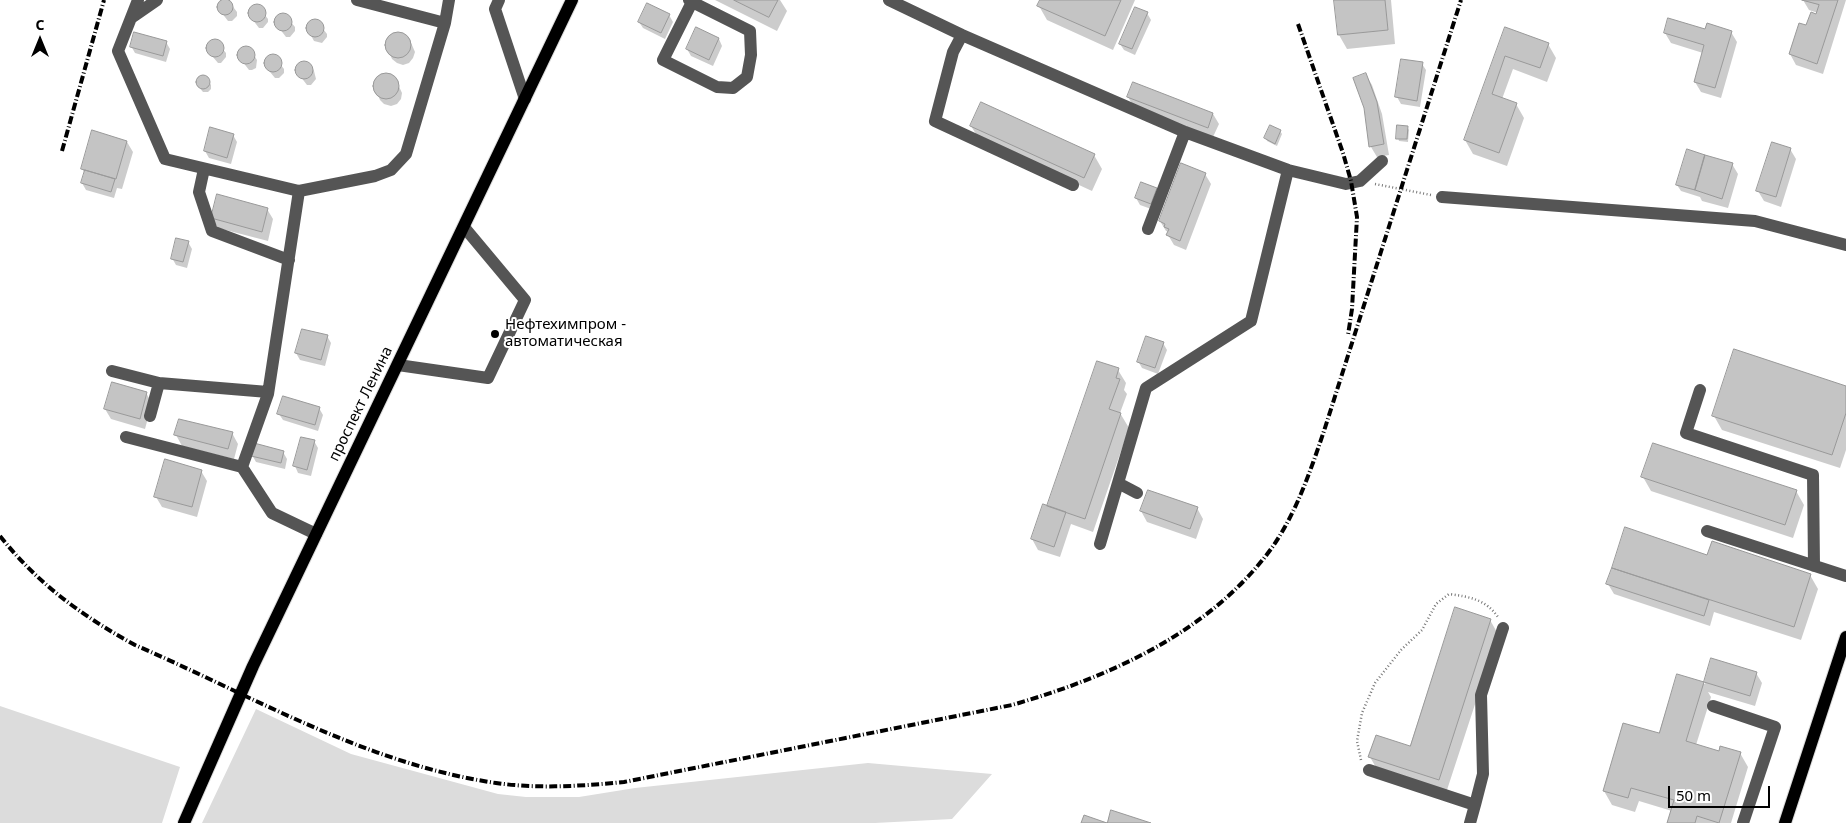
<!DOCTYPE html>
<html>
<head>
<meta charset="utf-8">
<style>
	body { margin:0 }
	#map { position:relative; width:1846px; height:823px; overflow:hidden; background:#fff; font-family:"Noto Sans",sans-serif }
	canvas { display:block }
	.north { position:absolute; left:15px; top:15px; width:50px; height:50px; -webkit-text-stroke:4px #fff; paint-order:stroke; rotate:0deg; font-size:14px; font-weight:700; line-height:20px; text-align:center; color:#000 }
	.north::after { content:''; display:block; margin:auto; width:18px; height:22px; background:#000; clip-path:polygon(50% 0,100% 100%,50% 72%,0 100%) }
	.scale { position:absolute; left:1668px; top:786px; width:102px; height:22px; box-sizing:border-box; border:2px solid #000; border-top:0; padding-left:6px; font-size:15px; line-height:18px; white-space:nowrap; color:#000; -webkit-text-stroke:4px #fff; paint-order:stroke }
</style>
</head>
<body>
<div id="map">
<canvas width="1846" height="823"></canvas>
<div class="north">С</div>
<div class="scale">50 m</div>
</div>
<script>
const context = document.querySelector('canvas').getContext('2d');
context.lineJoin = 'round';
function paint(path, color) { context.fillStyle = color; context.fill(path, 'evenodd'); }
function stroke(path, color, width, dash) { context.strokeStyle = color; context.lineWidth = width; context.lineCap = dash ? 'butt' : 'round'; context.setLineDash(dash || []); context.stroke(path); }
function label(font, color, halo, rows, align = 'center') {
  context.font = font + ' "Noto Sans",sans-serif'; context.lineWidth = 4; context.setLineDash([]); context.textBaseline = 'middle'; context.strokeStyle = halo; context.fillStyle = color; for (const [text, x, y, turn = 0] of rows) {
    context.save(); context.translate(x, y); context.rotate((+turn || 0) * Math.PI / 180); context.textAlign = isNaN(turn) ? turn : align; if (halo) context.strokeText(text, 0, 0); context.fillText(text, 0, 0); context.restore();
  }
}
paint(new Path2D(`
	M0 706 180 767 162 823H0Z
	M256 709 351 754 498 794 526 797H579L635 788 868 763 992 774 952 819 875 823H202Z`), '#dcdcdc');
paint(new Path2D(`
	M223 0H228L237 12V16L232 21H228L218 8V5Z
	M715 0H780L787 11 777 31Z
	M1042 0H1135L1113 50 1047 20 1039 6Z
	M1336 0H1391L1395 44 1347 49 1339 35Z
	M1803 0H1846L1823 74 1796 65 1790 54 1818 13 1809 10Z
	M255 6H258L268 19V22L263 28H259L249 15V11Z
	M1147 13 1151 20 1135 55 1124 50 1120 44Z
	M281 15H285L295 27V31L290 37H286L276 24V20Z
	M669 15 673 22 665 39 643 28 639 22Z
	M313 21H317L327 34V37L322 43 314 41 308 30 310 23Z
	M697 29 719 39 722 46 713 66 691 56 687 49Z
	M1506 29 1548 44 1556 58 1547 82 1513 69 1502 99 1516 104 1524 118 1507 166 1473 154 1465 140Z
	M1706 30 1731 32 1737 42 1721 98 1701 92 1695 82 1703 53 1671 43 1665 33Z
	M398 32 404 34 409 38 415 52 413 58 409 63 403 65 397 63 392 59 386 45 387 39 392 34Z
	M213 41H216L226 53V57L221 63H218L207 50V46Z
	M166 42 170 49 166 62 135 53 131 46Z
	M244 48 251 50 257 60 256 68 252 70H249L239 57V53Z
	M271 56H274L284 69V73L279 78H275L265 66V62Z
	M302 63 310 64 314 71 316 79 311 85H307L297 72 299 64Z
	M1422 64 1426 70 1420 107 1401 104 1397 97Z
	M385 74 392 75 396 80 402 93 401 99 397 104 391 106 384 104 380 100 374 86 375 80 379 76Z
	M1366 75 1372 85 1382 114 1389 155 1377 157 1371 147 1365 108Z
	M203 76 207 78 211 85V89L208 92H203L198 86 197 81 199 78Z
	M1128 97 1213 114 1219 124 1213 137 1134 107Z
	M971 126 1094 155 1102 169 1092 191 979 139Z
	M1407 127 1409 130 1408 142 1399 141 1398 138Z
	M1280 131 1282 134 1277 146 1267 141 1266 138Z
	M233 135 237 142 231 164 209 158 205 151Z
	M127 142 133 152 122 189 117 188 114 198 86 190 82 183 85 174 82 168Z
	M1790 149 1796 159 1781 207 1764 201 1758 191Z
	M1732 164 1738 174 1728 208 1702 201 1700 197 1681 191 1677 185Z
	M1205 174 1211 184 1186 250 1174 245 1168 235 1169 232 1166 231 1160 221Z
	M1156 189 1154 210 1140 205 1136 198Z
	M267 209 273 219 268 241 218 228 212 218Z
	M188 242 192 249 187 268 176 265 172 258Z
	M327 336 331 343 325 366 300 360 296 353Z
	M1163 343 1167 350 1158 374 1142 368 1138 361Z
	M1118 370 1126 383 1124 390 1127 394 1120 413 1129 428 1093 532 1071 524 1060 557 1038 550 1032 539Z
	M1846 387V450L1840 468 1722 430 1714 416Z
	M146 393 152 403 145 429 111 419 105 409Z
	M319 408 323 415 318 431 283 420 279 414Z
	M232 433 238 444 234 459 182 446 176 435Z
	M314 441 318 448 311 476 298 473 295 466Z
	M283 452 287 459 285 469 256 462 252 455Z
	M201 471 207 481 197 517 162 507 156 497Z
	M1643 477 1796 491 1804 505 1793 538 1651 491Z
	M1197 508 1203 519 1196 539 1147 522 1141 511Z
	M1625 529 1708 556 1810 575 1818 589 1801 640 1714 612 1710 626 1614 594 1608 584Z
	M1490 620 1498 634 1446 793 1378 771 1370 757 1410 748Z
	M1712 659 1756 673 1762 683 1755 706 1708 692 1711 697 1696 745 1720 752 1740 753 1748 767 1731 823H1668L1672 811 1639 801 1635 812 1612 805 1604 791 1660 735 1678 676 1705 684Z`), '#0003');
const building = new Path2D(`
	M217 7a8 8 0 1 1 16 0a8 8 0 1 1-16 0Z
	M734 0H778L769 17Z
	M1040 0H1121L1105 36 1037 6Z
	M1334 0H1385L1388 30 1338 35Z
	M1802 0H1838L1817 64 1789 54 1799 23 1806 25 1811 12 1816 14 1819 5Z
	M647 3 670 14 661 33 638 22Z
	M248 13a9 9 0 1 1 18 0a9 9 0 1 1-18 0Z
	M1135 7 1148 12 1132 49 1119 44Z
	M274 22a9 9 0 1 1 18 0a9 9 0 1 1-18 0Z
	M1668 18 1705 29 1707 23 1732 31 1715 88 1694 82 1704 45 1664 33Z
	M306 28a9 9 0 1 1 18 0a9 9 0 1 1-18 0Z
	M696 27 719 38 709 60 686 49Z
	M1505 27 1549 43 1540 68 1505 56 1492 94 1517 103 1499 153 1464 140Z
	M385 45a13 13 0 1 1 26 0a13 13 0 1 1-26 0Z
	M134 32 167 41 163 56 130 47Z
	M206 48a9 9 0 1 1 18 0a9 9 0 1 1-18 0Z
	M237 55a9 9 0 1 1 18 0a9 9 0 1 1-18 0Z
	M264 63a9 9 0 1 1 18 0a9 9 0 1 1-18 0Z
	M1401 59 1423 62 1417 101 1395 97Z
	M295 70a9 9 0 1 1 18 0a9 9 0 1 1-18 0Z
	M373 86a13 13 0 1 1 26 0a13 13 0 1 1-26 0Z
	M1366 73 1377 102 1384 144 1369 147 1364 108 1353 78Z
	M196 82a7 7 0 1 1 14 0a7 7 0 1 1-14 0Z
	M1133 82 1213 113 1208 128 1127 97Z
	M981 102 1095 154 1084 178 970 126Z
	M1270 125 1281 130 1275 144 1264 138Z
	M1397 125 1408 126 1407 139H1396Z
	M210 127 234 134 227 158 204 151Z
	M92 130 127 141 116 179 81 169Z
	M1772 142 1791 148 1776 197 1756 191Z
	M1687 149 1705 155 1695 190 1676 185Z
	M1705 155 1733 163 1722 199 1695 190Z
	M1181 163 1206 173 1180 241 1166 235 1169 229 1164 227 1165 224 1159 221Z
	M85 170 115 179 111 192 81 183Z
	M1141 182 1157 188 1151 204 1135 198Z
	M217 194 268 208 262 232 211 218Z
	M176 238 189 241 183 262 171 259Z
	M302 329 328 335 321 360 295 353Z
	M1146 336 1164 342 1155 368 1137 362Z
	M1734 349 1846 386V413L1832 455 1712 416Z
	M1097 361 1119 368 1116 378 1120 379 1109 409 1121 413 1085 519 1047 506Z
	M112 382 147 392 140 419 104 409Z
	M283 396 320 407 315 425 277 414Z
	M179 419 233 432 228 449 174 435Z
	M301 437 315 440 307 470 293 466Z
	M254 443 284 451 281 463 251 456Z
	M1653 443 1797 490 1785 525 1641 477Z
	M165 459 202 470 192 507 154 497Z
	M1148 490 1198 507 1190 529 1140 511Z
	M1043 504 1066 512 1054 547 1031 539Z
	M1625 527 1707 555 1712 541 1811 574 1794 627 1612 568Z
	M1612 568 1709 600 1704 616 1606 584Z
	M1455 607 1491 619 1439 780 1368 757 1376 735 1410 746Z
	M1711 658 1757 672 1750 696 1704 682Z
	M1677 674 1704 682 1686 741 1719 751 1720 746 1741 752 1719 823 1697 816 1695 823H1667L1674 800 1631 788 1628 798 1603 791 1623 723 1659 733Z
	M1111 810 1151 823H1081L1084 815 1107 823Z`);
paint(building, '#c4c4c4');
stroke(building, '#999', 1);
const major = new Path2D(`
	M184 823 253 666 572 0
	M1785 823 1846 637`);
stroke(major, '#dbdbdb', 14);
stroke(new Path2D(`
	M1375 184 1431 195
	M1361 760 1357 741 1362 713 1375 683 1401 650 1422 630 1436 604 1449 594C1470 597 1485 599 1498 617`), '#777', 2.5, [1, 2.5]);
stroke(new Path2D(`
	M138 0 118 51 165 159 299 191 375 176 391 170 406 154 445 23 449 0
	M357 0 445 23
	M499 0 495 9 525 99
	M689 0 692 2 750 31 751 55 747 77 733 88 717 87 663 60 693 0
	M889 0 962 35 1185 132 1288 170 1346 184 1360 181 1382 161
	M131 18 157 0
	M962 35 953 52 935 121 1073 185
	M204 169 199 192 212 231 289 260
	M299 191 268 394 242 467 272 513 316 534
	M1442 197 1755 221 1846 245
	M1148 229 1185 132
	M398 365 488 378 525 300 464 227
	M112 371 159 383 268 392
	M1700 390 1686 433 1813 475 1814 566
	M150 416 159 383
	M126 437 242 467
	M1118 483 1137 493
	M1707 531 1846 576
	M1100 544 1146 388 1251 321 1288 170
	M1713 706 1775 727 1743 823
	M1369 770 1475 805 1470 823
	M1475 805 1483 774 1481 695 1503 628`), '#555', 12);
stroke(major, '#000', 12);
stroke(new Path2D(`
	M1298 24 1343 153 1351 181 1357 217 1352 309 1348 335
	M62 151 104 0
	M0 536C38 584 82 616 135 645 253 696 366 764 496 783 539 789 581 786 624 782L1012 705C1109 677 1209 633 1271 549 1296 514 1310 472 1324 431L1461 0`), '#000', 4, [8, 2.5, 1, 2.5]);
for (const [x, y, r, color] of [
	[495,334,5,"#000"]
]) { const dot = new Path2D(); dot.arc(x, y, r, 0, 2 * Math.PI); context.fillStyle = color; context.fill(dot); stroke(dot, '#fff', 2); }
label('15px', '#000', '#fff', [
	["Нефтехимпром -",505,325],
	["автоматическая",505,342]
], 'left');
label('15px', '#000', '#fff', [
	["проспект Ленина",361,404,-64]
]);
</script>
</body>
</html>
